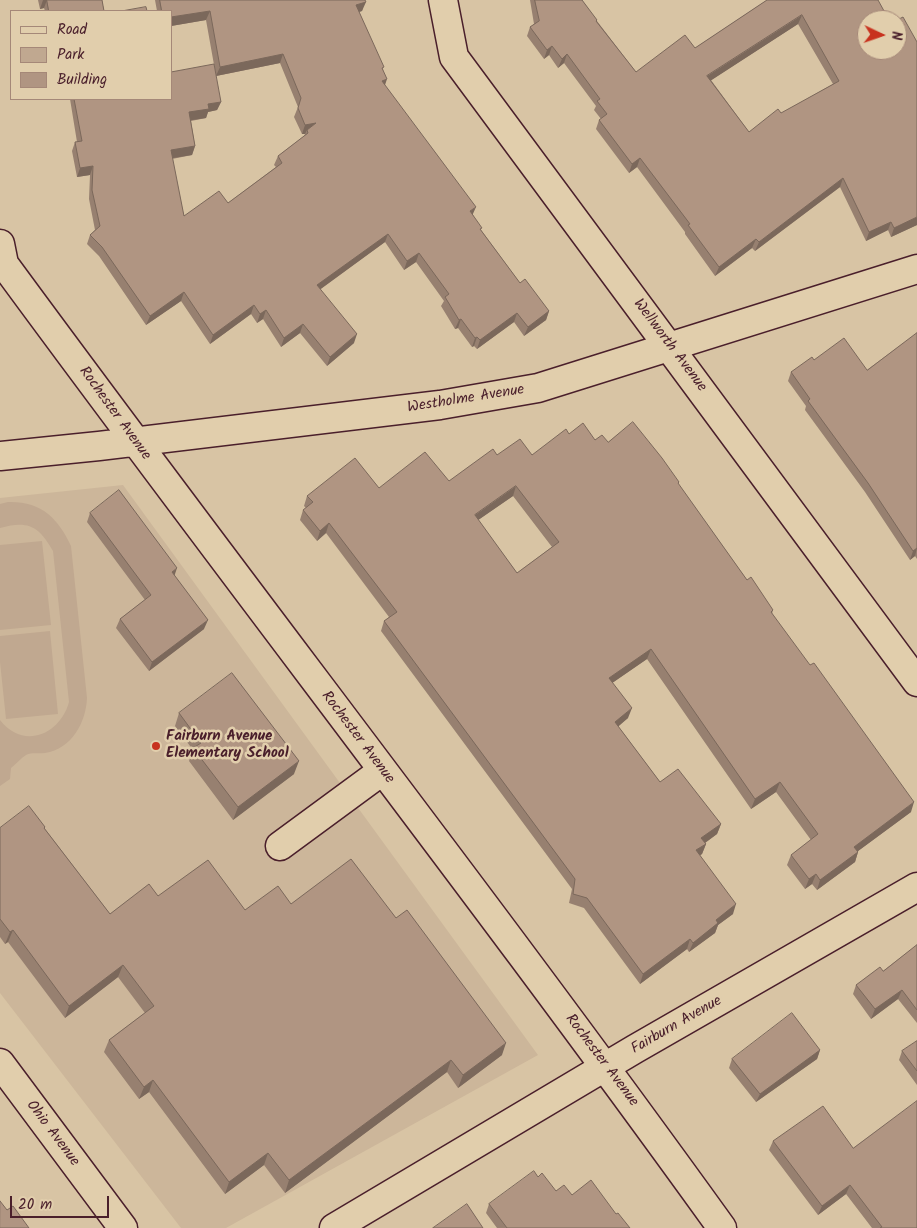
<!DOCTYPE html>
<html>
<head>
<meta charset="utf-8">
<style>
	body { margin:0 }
	#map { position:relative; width:917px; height:1228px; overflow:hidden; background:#d8c4a4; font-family:Kalam,sans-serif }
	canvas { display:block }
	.legend { position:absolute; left:10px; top:10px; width:162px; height:90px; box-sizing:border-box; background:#e1ceac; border:1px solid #a58878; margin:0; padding:6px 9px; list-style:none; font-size:15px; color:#4a1f2b }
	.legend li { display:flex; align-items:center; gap:10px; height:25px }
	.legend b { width:25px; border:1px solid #a58878 }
	.north { position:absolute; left:857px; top:10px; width:50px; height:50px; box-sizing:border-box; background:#e1ceac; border:1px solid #a58878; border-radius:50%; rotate:93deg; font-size:14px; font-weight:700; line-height:20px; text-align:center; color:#4a1f2b }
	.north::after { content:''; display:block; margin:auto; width:18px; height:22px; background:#c8321e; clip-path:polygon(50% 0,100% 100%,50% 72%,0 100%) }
	.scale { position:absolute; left:10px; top:1196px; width:99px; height:22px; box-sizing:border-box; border:2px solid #4a1f2b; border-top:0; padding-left:6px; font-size:15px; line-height:18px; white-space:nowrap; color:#4a1f2b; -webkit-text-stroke:4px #e1ceac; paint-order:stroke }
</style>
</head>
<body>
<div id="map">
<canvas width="917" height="1228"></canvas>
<ul class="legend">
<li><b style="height:6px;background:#e1ceac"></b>Road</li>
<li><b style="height:14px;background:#c0a890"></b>Park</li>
<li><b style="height:14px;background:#b09582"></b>Building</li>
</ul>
<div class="north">N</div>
<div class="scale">20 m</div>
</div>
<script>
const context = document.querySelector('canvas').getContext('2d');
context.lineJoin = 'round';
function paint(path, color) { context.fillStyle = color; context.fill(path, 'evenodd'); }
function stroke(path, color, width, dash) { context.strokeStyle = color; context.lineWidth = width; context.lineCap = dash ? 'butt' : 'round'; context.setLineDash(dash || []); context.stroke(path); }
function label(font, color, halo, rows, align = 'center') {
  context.font = font + ' Kalam,sans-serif'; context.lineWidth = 5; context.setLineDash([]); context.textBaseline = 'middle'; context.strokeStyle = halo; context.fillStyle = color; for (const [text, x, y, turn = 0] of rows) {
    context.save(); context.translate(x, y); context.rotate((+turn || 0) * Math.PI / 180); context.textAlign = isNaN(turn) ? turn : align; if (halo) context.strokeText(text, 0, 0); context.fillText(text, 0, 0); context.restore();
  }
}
paint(new Path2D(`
	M123 485 538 1055 226 1228H181L0 993V498Z`), '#ccb69a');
paint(new Path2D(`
	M8 502C41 501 58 518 71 546L87 698C86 722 72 749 45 753 39 754 32 752 26 755 21 758 16 764 11 768L10 779 0 786V720C23 750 60 735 69 702L53 551C39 526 28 520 0 528V504Z
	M42 541 51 625 0 630V545Z
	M50 631 58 714 6 719 0 662V636Z`), '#c0a890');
const minor = new Path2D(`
	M443 0 454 57 917 682
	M0 244 4 264C241 587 488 903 722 1228
	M0 456 99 446 440 405 538 388 917 269
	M280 846 382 771
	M0 1063 123 1228
	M334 1228 635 1049 917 887`);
stroke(minor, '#4a1f2b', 31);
stroke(minor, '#e1ceac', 28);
paint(new Path2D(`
	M38 0H102L104 11H45L44 8 40 9Z
	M155 0H365L362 11 359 12 383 69 385 86 473 215 481 230 520 283 549 311 546 320 524 336 514 322 477 349 474 346 472 347 458 328 455 329 441 306 444 301 416 262 404 270 385 242 320 289 354 343 327 366 300 333 281 347 263 319 257 323 251 314 210 344 181 301 146 325 99 256 87 244 90 235 95 230 89 199 90 175 77 177 72 151 75 142H77L70 99H171L221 102 217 110 208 112 206 118 191 121 195 146 192 155 172 159 184 216 228 203 276 167 274 165 278 156 304 136 305 134H302L294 117 298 107 280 63 216 76 206 20 171 26V11H157Z
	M530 0H582L597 21 636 72 695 48 767 0H878L917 225 891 237 888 230 866 241 840 187 755 251 752 248 715 276 685 234V232L637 167 629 173 596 129 599 120 601 119 594 110 596 106 564 63 558 68 549 55 544 59 527 36 530 27 534 24ZM798 24 833 84 749 132 711 80Z
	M917 333V559L915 556 910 560 865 492 805 410 806 406 788 381 791 372 814 360 867 370Z
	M569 434 608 442 679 482 678 484 747 580 773 610 772 614 911 812 858 851V852L855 862 817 890 812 884 805 889 787 865 791 855 811 840 776 792 751 809 647 659 612 683 628 718 618 726 660 782 721 824 717 834 705 843 706 844 702 854 700 855 733 914 718 925 715 933 689 952 687 949 640 984 584 908 569 903 572 889 381 631 384 621 389 617 326 533 317 541 300 520 303 510 306 508 304 506 307 496 449 481 497 455H532ZM513 496 552 547 517 573 478 520Z
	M90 513 174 575 204 629 149 671 116 628 120 619 145 600 87 522Z
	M179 713 294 774 233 820 189 761 193 750 175 726Z
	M45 827V829L110 914 158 896 245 910 291 904 396 918 502 1055 458 1088 447 1072 285 1193 264 1165 225 1194 149 1092 139 1099 104 1052 109 1040 145 1013 118 977 65 1018 8 942 5 944 0 937V828Z
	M917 945V1023L898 999 871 1019 853 994 856 985 883 971Z
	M917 1041V1085L899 1060 902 1051Z
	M820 1050 817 1059 756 1102 729 1068 732 1059Z
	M773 1141 853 1148 917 1228H872L846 1194 818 1215 769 1150Z
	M538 1177 556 1191 572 1195 616 1214 630 1228H497L486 1213 489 1204Z`), '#978070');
paint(new Path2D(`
	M43 0H47L44 8 40 9Z
	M366 2 362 11 352 14 356 5Z
	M210 11 206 20 171 26V17Z
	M802 15 798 24 704 85 707 76Z
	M552 46 549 55 544 59 547 50Z
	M283 54 280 63 216 76 220 67Z
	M567 54 564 63 558 68 562 59Z
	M387 79 384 88 382 81Z
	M221 102 217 110 208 112 206 118 186 121 189 112 208 104Z
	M316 123 307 130 305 134H302L305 125Z
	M195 146 192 155 167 159 171 150Z
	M640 158 637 167 629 173 632 164Z
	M93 166 90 175 77 177 80 168Z
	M843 178 840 187 755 251 759 242Z
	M476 207 472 216 470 211Z
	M917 217V225L891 237 894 228Z
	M891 222 888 230 866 241 869 232Z
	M388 234 385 242 314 294 317 285Z
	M756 239 752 248 715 276 719 267Z
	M419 253 416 262 404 270 407 261Z
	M184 292 181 301 146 325 150 316Z
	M254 305 251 314 210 344 213 335Z
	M266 310 263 319 257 323 260 314Z
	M549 311 546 320 524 336 528 327Z
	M517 313 514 322 477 349 480 340Z
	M461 319 458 328 455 329 459 320Z
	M303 324 300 333 281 347 284 338Z
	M357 334 354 343 327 366 330 357Z
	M477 337 474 346 472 347 475 338Z
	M516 486 513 496 471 525 475 515Z
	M329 523 326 533 317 541 320 531Z
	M917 548 915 556 910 560 913 551Z
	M177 568 174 577 172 572Z
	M208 620 204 629 149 671 152 662Z
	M651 649 647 659 605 688 609 678Z
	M632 708 628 718 612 732 615 722Z
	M299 761 294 774 233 820 238 807Z
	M780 782 776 792 751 809 755 799Z
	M914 802 911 812 850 857 854 847Z
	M721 824 717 834 698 848 701 838Z
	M706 844 702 854 693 860 696 850Z
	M858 852 855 862 817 890 820 880Z
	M816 874 812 884 805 889 809 879Z
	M736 904 733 914 718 925 715 933 689 952 693 943 716 920Z
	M13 930 8 942 5 944 10 932Z
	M690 939 687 949 640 984 643 974Z
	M123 965 118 977 65 1018 69 1006Z
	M902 990 898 999 871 1019 875 1009Z
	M506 1043 502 1055 458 1088 463 1075Z
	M820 1050 817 1059 756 1102 760 1094Z
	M451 1060 447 1072 285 1193 289 1180Z
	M153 1080 149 1092 139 1099 144 1087Z
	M268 1153 264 1165 225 1194 229 1182Z
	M850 1185 846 1194 818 1215 822 1206Z`), '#7b685b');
const building = new Path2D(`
	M47 0H102L104 11H49Z
	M160 0H365L366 2 356 5 384 67 382 68 387 79 382 81 476 207 470 211 482 228 480 229 520 283 525 279 549 311 528 327 517 313 480 340 477 337 475 338 461 319 459 320 445 297 449 294 419 253 407 261 388 234 317 285 357 334 330 357 303 324 284 338 266 310 260 314 254 305 213 335 184 292 150 316 102 247 90 235 100 226 92 190 93 166 80 168 75 142 82 141 74 99H171V72L214 64 221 102 208 104 209 109 189 112 195 146 171 150 184 216 219 191 228 203 282 163 278 156 308 133 307 130 316 123 305 125 298 108 301 98 283 54 220 67 210 11 171 17V11H162Z
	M535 0H582L597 20 596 21 636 72 685 35 695 48 767 0H878L889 20H867V50H897V20L903 17 917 42V217L894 228 891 222 869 232 843 178 759 242 756 239 719 267 688 225 690 224 640 158 632 164 599 120 607 114 597 101 600 99 567 54 562 59 552 46 547 50 530 27 539 21ZM802 15 839 81 781 113 778 109 749 132 707 76Z
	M146 7 147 11H122Z
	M917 333V548L913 551 868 483 808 401 810 399 791 372 812 357 814 360 844 338 867 370Z
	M633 422 662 458 679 482 678 483 747 580 751 577 773 610 771 612 810 665 814 663 914 802 854 847 858 852 820 880 816 874 809 879 791 855 818 834 780 782 755 799 651 649 609 678 632 708 615 722 660 782 678 769 721 824 701 838 706 844 696 850 736 904 716 920 718 923 693 943 690 939 643 974 587 898 573 894 575 879 384 621 397 612 329 523 320 531 303 510 313 502 307 496 355 458 379 488 425 452 449 481 493 449 497 455 520 439 532 455 566 429 569 434 583 423 595 440 602 435 608 442ZM516 486 559 542 517 573 475 515Z
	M119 490 177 568 172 572 208 620 152 662 120 619 151 595 90 513Z
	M232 673 299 761 238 807 193 748 201 743 179 713Z
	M29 806 45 827 44 828 110 914 149 884 158 896 208 860 245 910 278 886 291 904 351 859 396 918 407 910 506 1043 463 1075 451 1060 289 1180 268 1153 229 1182 153 1080 144 1087 109 1040 154 1006 123 965 69 1006 13 930 10 932 0 919V828Z
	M917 945V1010L902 990 875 1009 856 985 880 967 883 971Z
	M792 1013 820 1050 760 1094 732 1059Z
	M917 1041V1071L902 1051Z
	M917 1101V1228H880L882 1227 850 1185 822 1206 773 1141 823 1106 853 1148Z
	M534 1171 538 1177 542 1173 556 1191 564 1185 572 1195 591 1180 616 1214 618 1213 630 1228H507L489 1204Z
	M0 1201 7 1210 13 1206 29 1228H0Z
	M467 1204 483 1228H433Z`);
paint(building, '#b09582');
stroke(building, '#7b685b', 1);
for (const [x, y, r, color] of [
	[156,746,5,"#c8321e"]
]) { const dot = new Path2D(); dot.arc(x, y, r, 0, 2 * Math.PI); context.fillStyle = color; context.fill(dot); stroke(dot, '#e1ceac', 2); }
label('15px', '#4a1f2b', '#e1ceac', [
	["Wellworth Avenue",669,346,53],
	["Westholme Avenue",466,400,-9],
	["Rochester Avenue",114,414,54],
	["Rochester Avenue",357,738,53],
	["Fairburn Avenue",677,1026,-30],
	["Rochester Avenue",601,1061,53],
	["Ohio Avenue",52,1134,53]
]);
label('bold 15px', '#4a1f2b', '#e1ceac', [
	["Fairburn Avenue",166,737],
	["Elementary School",166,754]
], 'left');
</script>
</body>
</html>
